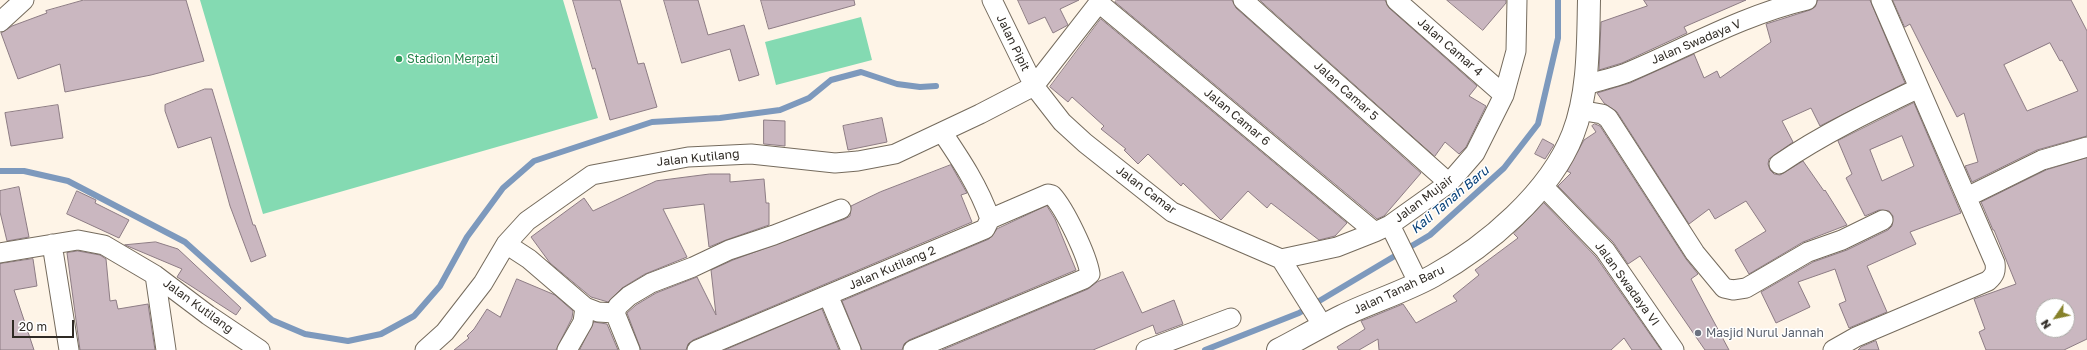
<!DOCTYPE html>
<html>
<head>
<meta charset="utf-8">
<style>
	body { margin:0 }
	#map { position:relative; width:2087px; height:350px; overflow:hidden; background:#fef4e7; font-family:"Golos Text",sans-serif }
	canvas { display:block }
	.north { position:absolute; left:2035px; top:298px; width:40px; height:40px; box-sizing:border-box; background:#fff; border:1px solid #acaaa7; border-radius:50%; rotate:236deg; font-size:11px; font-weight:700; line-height:16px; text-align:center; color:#2f2a24 }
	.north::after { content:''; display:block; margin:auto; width:14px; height:18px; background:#87822a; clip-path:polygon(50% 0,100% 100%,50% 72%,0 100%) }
	.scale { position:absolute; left:12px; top:320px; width:62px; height:18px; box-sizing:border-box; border:2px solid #2f2a24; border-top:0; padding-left:5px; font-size:12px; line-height:14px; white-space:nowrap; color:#2f2a24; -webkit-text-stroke:3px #fff; paint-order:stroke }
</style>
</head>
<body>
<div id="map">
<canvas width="2087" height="350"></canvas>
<div class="north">N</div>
<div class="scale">20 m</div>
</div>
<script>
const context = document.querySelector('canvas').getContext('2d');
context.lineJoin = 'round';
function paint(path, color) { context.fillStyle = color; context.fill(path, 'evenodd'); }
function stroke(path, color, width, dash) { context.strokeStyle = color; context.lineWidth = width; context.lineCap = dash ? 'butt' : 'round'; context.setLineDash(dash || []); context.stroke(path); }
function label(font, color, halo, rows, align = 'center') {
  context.font = font + ' "Golos Text",sans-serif'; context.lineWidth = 3; context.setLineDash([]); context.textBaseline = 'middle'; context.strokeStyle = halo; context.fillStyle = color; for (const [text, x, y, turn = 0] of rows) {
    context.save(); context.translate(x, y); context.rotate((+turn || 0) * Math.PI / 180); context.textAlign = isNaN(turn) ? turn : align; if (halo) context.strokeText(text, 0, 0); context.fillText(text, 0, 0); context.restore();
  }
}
paint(new Path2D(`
	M200 0H563L598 118 263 214Z
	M861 17 872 60 776 85 765 42Z`), '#84dab2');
stroke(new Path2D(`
	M0 171H24L68 181 185 242 272 320 305 334 348 341 381 334 414 316 440 286 467 237 503 188 534 161 652 122 720 118 780 110 809 98 831 80 861 72 897 84 920 87 936 86
	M1205 350 1299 313 1430 235 1504 168 1538 124 1558 38V0`), '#7d99bd', 6);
const building = new Path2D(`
	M84 0H186L204 61 151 75 65 92 60 64 18 79 1 33 12 26 47 13 46 11Z
	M573 0H620L638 64 644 63 657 107 610 120 595 68 593 69Z
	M664 0H698L708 35 744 25 759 75 739 81 730 49 682 63Z
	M761 0H854L855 5 769 29Z
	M1018 0H1079L1060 9 1068 25 1053 33 1045 17 1029 24Z
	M1117 0H1232L1236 8 1421 173 1384 216 1377 219 1115 2Z
	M1260 0H1385L1389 8 1477 86 1469 96 1486 106 1466 147 1459 154 1445 142 1435 156Z
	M1447 0H1506V3L1483 30Z
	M1644 0H1746L1684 27 1687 33 1622 63 1599 70 1601 22 1647 6Z
	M1818 0H1870L1905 83 1820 126 1811 108 1782 121 1793 142 1769 159 1768 164 1770 170 1774 174 1780 175 1803 161 1824 191 1825 190 1847 225 1803 242 1749 274 1735 250 1766 231 1746 201 1715 219 1709 209 1689 224 1617 112 1604 103 1597 93 1630 83 1694 54 1704 78 1717 71 1720 78 1771 42 1766 24 1810 10 1815 7Z
	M1893 0H2071L2087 31V136L2037 150 1972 182 1965 166 1978 162 1964 113 1957 117 1910 24 1905 27ZM2050 43 2060 61 2062 60 2078 91 2027 111 2004 65Z
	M1101 19 1347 223 1335 236 1319 240 1271 203 1267 208 1248 191 1221 220 1183 183 1181 186 1148 154 1138 164 1124 150 1126 149 1101 129 1104 126 1072 97 1068 102 1050 87Z
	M205 89H212L253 225H255L266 256 251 262 230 206 211 137 178 148 165 111V105Z
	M1914 103 1961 213 1910 232 1916 244 1867 266 1887 312 1849 328 1839 304 1846 301 1835 269 1798 282 1810 307 1776 323 1761 292 1813 262 1847 250 1888 230 1892 226 1893 216 1889 211 1879 210 1865 216 1846 178 1852 174 1838 141ZM1902 136 1914 166 1882 181 1870 150Z
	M58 105 63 138 11 146 5 113Z
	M882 118 887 142 848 150 843 126Z
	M764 120 785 121V146L764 144Z
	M1595 124 1600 126 1686 259 1698 274 1691 279 1729 350H1705L1640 256 1628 264 1613 242 1558 186 1571 173 1567 171 1584 140 1596 132 1592 126Z
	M1543 139 1554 145 1545 159 1535 154Z
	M2087 158V339L2064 350H1986L1979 332 1985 329 1974 299 2016 284 1994 230H1993L1981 202 2046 170ZM2043 306H2067V330H2043Z
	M951 165 967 193 961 195 972 222 693 340 688 344 686 350H641L627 313 636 305 656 293 697 277 716 315 711 270 733 260 845 219 850 216 851 206 880 192Z
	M710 174H730V182L764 179 766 203H769V225L726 240 709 247 704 204 663 209 687 257 645 274 622 288 608 302 591 297 550 263 531 237 584 198 593 211 656 181Z
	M19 187 29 237 7 241 0 212V191Z
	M77 191 96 200 95 203 129 220 119 238 67 214Z
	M1544 203 1596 257 1661 350H1632L1624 338 1611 350H1379L1378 339 1359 350H1339L1337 347 1365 329 1361 321 1369 318 1403 304 1416 323 1457 301 1453 296 1479 275 1475 270 1518 238 1514 234Z
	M1047 206 1055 219 1076 270 909 340 904 344 902 350H862L842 301 989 239 997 229Z
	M156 242 178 249 241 308 236 315 177 277 182 269 125 245Z
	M78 251 100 255 106 259 110 301 116 300 118 309 148 304 155 350H80L67 253Z
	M33 259 37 286 14 290 34 350H0V264Z
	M1123 272 1142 313 1174 300 1183 324 1156 334 1153 325 1093 350H942L1088 289 1097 282Z
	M517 279 555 295 573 311 572 318 556 350H454L469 338 467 336 474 329 487 309 500 317Z
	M822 309 839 350H725Z
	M594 322 607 324 618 350H580Z
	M1876 341 1879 350H1858L1861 347Z`);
paint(building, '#cab7c0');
stroke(building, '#8d7c84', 1);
const street = new Path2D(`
	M992 0 1034 86 1062 122 1085 143 1172 212 1281 259 1337 247 1375 232 1390 225 1449 183 1475 153 1504 95 1516 51 1517 0
	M1243 0 1449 183
	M1396 0 1504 95
	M1099 3 1375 232
	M0 22 24 0
	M1585 85C1598 81 1613 78 1626 73 1686 48 1743 15 1807 0
	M1579 110 1602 114 1608 118 1695 253 1724 288 1733 290 1746 288 1808 252 1842 240 1883 220
	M1779 164C1823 134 1871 111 1919 88
	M1543 186 1605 250 1674 350
	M1967 197 2042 160 2087 147
	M1390 225 1418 282
	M52 244 69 350
	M506 244 529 259 585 307 598 312 615 313
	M0 253 78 240 104 245 155 275 208 315 260 350
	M1281 259 1323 326
	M155 275 166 350
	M828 295 851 350
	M425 350 445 332 483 283 506 244 527 221 592 175 688 157 751 154 835 163 858 161 895 154 980 114 1034 86 1101 0
	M567 350 583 322 585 307
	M630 350 615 313 618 306 629 296 651 283 693 267 729 250 774 235 841 209
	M697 350 985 229 990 219C979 187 961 160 942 132
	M913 350 1084 279 1090 274C1087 255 1065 209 1052 195L1048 194 990 219
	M1146 350 1231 318
	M1833 350 1856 337 1988 281C1995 275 1996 271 1995 263L1881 0`);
const secondary = new Path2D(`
	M1278 350C1299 339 1320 327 1342 316 1371 302 1404 292 1433 276 1487 246 1550 193 1573 134 1589 93 1588 44 1589 0`);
stroke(street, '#756b5d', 21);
stroke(secondary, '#756b5d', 24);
stroke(street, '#fff', 19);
stroke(secondary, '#fff', 22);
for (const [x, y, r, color] of [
	[399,59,4,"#2e9e5b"],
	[1698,333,4,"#6b7280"]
]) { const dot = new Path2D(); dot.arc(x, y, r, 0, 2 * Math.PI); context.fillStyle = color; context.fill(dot); stroke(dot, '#fff', 1.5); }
label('12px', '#2f2a24', '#fff', [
	["Jalan Swadaya V",1696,42,-23],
	["Jalan Pipit",1013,43,64],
	["Jalan Camar 4",1450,47,41],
	["Jalan Camar 5",1346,91,42],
	["Jalan Camar 6",1237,117,40],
	["Jalan Kutilang",698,158,-6],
	["Jalan Camar",1146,190,37],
	["Jalan Mujair",1424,199,-37],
	["Jalan Kutilang 2",892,268,-23],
	["Jalan Swadaya VI",1627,284,54],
	["Jalan Tanah Baru",1399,290,-25],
	["Jalan Kutilang",198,306,36]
]);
label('12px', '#27864d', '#fff', [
	["Stadion Merpati",407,59]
], 'left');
label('12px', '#5b616d', '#fff', [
	["Masjid Nurul Jannah",1706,333]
], 'left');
label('italic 13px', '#053f78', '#fff', [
	["Kali Tanah Baru",1450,200,-40]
]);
</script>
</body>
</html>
